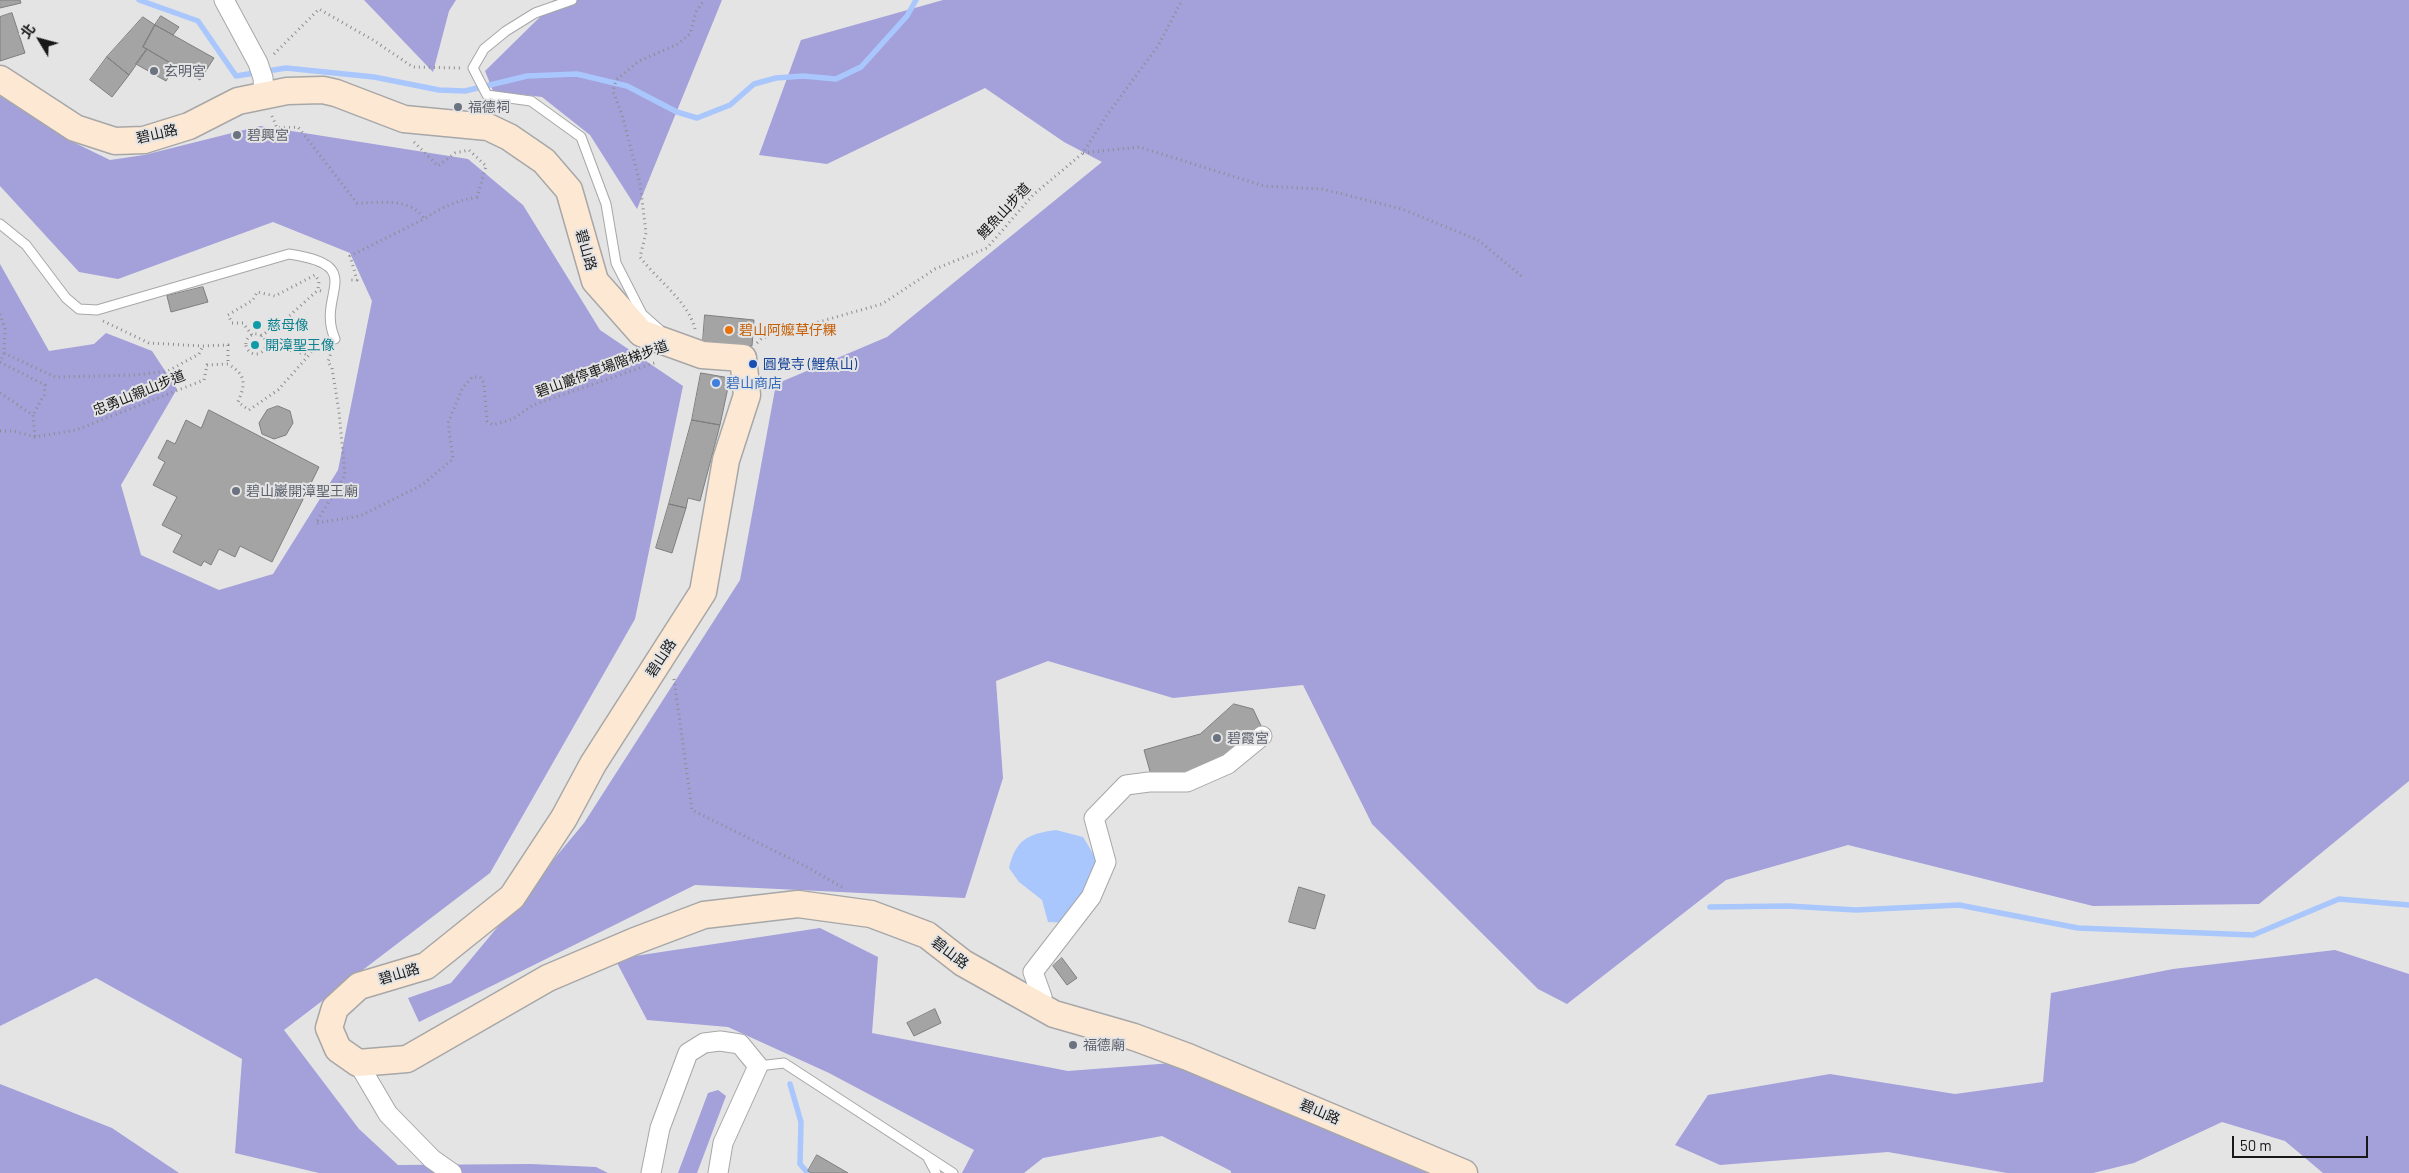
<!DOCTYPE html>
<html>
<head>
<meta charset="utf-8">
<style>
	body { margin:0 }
	#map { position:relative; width:2409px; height:1173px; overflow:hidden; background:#e4e4e5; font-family:Barlow,"Noto Sans TC",sans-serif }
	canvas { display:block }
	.north { position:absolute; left:15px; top:15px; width:50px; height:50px; -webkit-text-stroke:4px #e4e4e5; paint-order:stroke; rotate:307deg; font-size:14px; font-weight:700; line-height:20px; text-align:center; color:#181819 }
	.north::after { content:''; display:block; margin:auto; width:18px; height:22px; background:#181819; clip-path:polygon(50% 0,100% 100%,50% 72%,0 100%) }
	.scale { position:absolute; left:2232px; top:1136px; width:136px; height:22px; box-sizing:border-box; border:2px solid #181819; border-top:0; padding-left:6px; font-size:15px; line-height:18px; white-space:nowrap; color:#181819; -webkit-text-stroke:4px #e4e4e5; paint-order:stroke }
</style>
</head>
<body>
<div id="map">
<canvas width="2409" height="1173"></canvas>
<div class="north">北</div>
<div class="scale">50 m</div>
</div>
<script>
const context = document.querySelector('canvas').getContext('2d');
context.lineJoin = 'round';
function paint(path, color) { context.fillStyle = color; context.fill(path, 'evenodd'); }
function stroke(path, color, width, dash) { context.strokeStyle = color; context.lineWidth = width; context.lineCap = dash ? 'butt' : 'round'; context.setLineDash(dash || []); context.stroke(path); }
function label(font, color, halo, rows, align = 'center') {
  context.font = font + ' Barlow,"Noto Sans TC",sans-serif'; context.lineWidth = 4; context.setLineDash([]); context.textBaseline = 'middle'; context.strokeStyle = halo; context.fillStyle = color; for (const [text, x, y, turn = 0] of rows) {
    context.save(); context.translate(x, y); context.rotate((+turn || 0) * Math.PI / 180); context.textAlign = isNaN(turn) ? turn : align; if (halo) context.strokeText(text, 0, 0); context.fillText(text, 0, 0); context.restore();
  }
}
paint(new Path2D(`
	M364 0H456L449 11 433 72Z
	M554 0H722L637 209 590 135 542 97 493 91 485 71 544 13Z
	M943 0H2409V781L2259 904 2093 906 1848 845 1726 880 1567 1004 1538 989 1372 824 1303 685 1173 698 1048 661 996 681 1003 778 965 898 695 885 419 1022 408 998 451 983 584 823 740 580 776 384 887 337 1102 162 1064 142 985 88 827 164 759 155 801 40Z
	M0 96 69 140 110 160 144 155 260 126 468 159 523 205 600 330 683 386 635 619 490 873 284 1030 359 1129 398 1165 531 1164 596 1167 608 1173H319L235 1153 242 1059 96 978 0 1026V264L49 351 94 344 106 333 152 351 177 389 121 485 141 555 219 590 273 574 338 470 372 301 350 253 273 222 118 279 79 272 0 186Z
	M820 928 878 957 872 1033 1068 1071 1185 1062 1307 1121 1427 1173H1231V1171L1162 1136 1043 1158 1024 1173H962L974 1150 829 1073 728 1027 647 1020 615 959Z
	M2335 950 2409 974V1173H2323L2285 1141 2222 1122 2134 1163 2093 1173H2007L1888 1152 1720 1165 1675 1145 1708 1095 1830 1074 1955 1094 2043 1082 2051 993 2173 969Z
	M0 1084 112 1128 179 1173H0Z
	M718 1090 726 1096 697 1173H678L708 1093Z`), '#a3a0da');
paint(new Path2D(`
	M1056 830 1083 837 1097 860 1095 887 1071 923 1048 922 1042 900 1019 882 1009 868C1016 839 1028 834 1056 830Z`), '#a9c7fc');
stroke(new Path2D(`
	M139 0 198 21 236 76 286 68 374 77 439 90 465 91 527 76 577 74 627 86 677 112 697 118 730 105 754 84 776 78 803 76 836 79 861 67 907 16 916 0
	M1710 907 1788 906 1856 910 1959 905 2078 928 2253 935 2339 899 2409 905
	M790 1084 801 1122 800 1164 808 1173`), '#a9c7fc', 5.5);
const building = new Path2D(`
	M0 0H20L21 3 0 8Z
	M12 13 25 53 0 61V17Z
	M161 16 179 27 173 35 155 25Z
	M143 17 155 25 143 47 147 49 129 75 107 57Z
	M155 25 214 58 200 80 143 47Z
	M147 49 175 66 166 81 136 64Z
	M107 57 129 75 112 97 90 80Z
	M203 287 208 302 171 312 167 296Z
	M705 315 754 320 752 346 703 341Z
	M701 373 730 378 720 425 692 420Z
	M278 406 290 411 293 423 286 435 274 439 262 434 259 423 267 410Z
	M209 410 319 467 272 562 240 546 235 557 219 549 211 565 204 561 201 566 173 552 182 535 162 525 177 497 153 485 165 462 158 458 167 440 175 444 186 420 201 428Z
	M692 420 720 425 700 501 688 498 686 508 669 504Z
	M669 504 686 508 672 553 656 548Z
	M1234 704 1253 709 1263 730 1219 762 1189 778 1153 782 1144 750 1200 734Z
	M1299 887 1325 895 1315 929 1289 922Z
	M1062 958 1077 978 1067 985 1053 966Z
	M935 1009 941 1023 914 1036 907 1023Z
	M817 1155 848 1173H811L808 1171Z`);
paint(building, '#a5a4a5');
stroke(building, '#7e7e7f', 1);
const lane = new Path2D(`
	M572 0 535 13 506 31 484 49 473 68 487 95 531 101 581 137 606 204 616 263 642 314 660 330
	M0 224 26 245 66 298 79 309 97 310 289 254C370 266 315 294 335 339
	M758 1066 784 1063 953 1173
	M928 1158 936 1173`);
const street = new Path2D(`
	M224 0 258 63 263 78 264 94
	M1041 1008 1042 997 1033 972 1091 897 1106 862 1094 818 1126 785 1149 782H1187L1228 764 1262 736
	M358 1063 388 1114 432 1159 452 1173
	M651 1173 660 1128 688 1053 704 1043 720 1041 740 1044 758 1066 723 1143 718 1173`);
const secondary = new Path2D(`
	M0 79 75 128 115 141 144 140 189 126 238 101 287 91 323 90 336 93 404 119 488 127 509 137 544 161 569 190 595 281 641 333 702 355 743 358 747 395 726 460 703 592 593 764 564 818 512 897 426 966 359 986 335 1008 329 1028 338 1049 358 1063 407 1059 548 978 635 941 704 915 798 904 871 914 927 935 963 963 1054 1014 1134 1037 1188 1057 1464 1173`);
stroke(lane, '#a7a7a8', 11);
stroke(street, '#a7a7a8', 21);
stroke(secondary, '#a7a7a8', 29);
stroke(new Path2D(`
	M274 54 319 9 373 40 413 67 460 68
	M272 116 277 128 298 127 357 203C380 203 411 197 424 219L350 256 357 280H348
	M414 142 438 166 455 153 469 150 486 166 477 197C456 201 442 207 424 219
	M1083 153 1139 147 1264 186 1322 189 1402 209 1478 240 1524 278
	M0 314 5 329 4 353 55 377 136 375 168 371 199 354 203 346
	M103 321 149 343 203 346 228 345V364
	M695 329C688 301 657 280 640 257L646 233 640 183 622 115 613 91 616 80 639 61 678 44 690 34 696 12 704 0
	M246 344a10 10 0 1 1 20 0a10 10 0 1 1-20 0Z
	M252 335 243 323H232L228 315 253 300 257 292 275 296 315 275 319 281 318 290 321 291
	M261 336 287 318 318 290
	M757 343 762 338 882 304 935 269 987 248 1033 195 1083 153 1107 115 1158 46 1182 0
	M266 344 309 355
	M332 350 328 362 332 368 339 412 345 475 316 523 360 516 422 485 453 459 448 423 462 389 472 377H480L484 383 487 421 493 425 513 419 533 405 657 362
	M4 353 0 362 45 385 44 395 33 415
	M0 393 33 415 35 437
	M0 431H14L35 437 76 430 204 380 207 365 228 364C246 375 246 383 238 402L249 410 278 390 309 355 320 338
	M674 679 692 810 805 866 842 887`), '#8d8d8e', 3, [1, 4]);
stroke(lane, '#fff', 9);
stroke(street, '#fff', 19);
stroke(secondary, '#fde8d3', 26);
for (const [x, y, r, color] of [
	[154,71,5,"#6b7280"],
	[458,107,5,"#6b7280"],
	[237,135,5,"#6b7280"],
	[257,325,5,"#0f9aa8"],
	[729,330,5,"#e8710a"],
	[255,345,5,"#0f9aa8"],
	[753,364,5,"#1a4fb4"],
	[716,383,5,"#3f7fe0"],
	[236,491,5,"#6b7280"],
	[1217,738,5,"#6b7280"],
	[1073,1045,5,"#6b7280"]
]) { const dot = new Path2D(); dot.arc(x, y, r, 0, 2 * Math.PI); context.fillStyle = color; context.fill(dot); stroke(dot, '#e4e4e5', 2); }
label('14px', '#5b616d', '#e4e4e5', [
	["玄明宮",164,71],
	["福德祠",468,107],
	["碧興宮",247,135],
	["碧山巖開漳聖王廟",246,491],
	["碧霞宮",1227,738],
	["福德廟",1083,1045]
], 'left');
label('14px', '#181819', '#e4e4e5', [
	["碧山路",157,134,-13],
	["鯉魚山步道",1004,211,-47],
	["碧山路",586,250,74],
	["碧山巖停車場階梯步道",602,369,-20],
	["忠勇山親山步道",139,393,-22],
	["碧山路",661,658,-57],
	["碧山路",950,953,37],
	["碧山路",399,974,-17],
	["碧山路",1320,1112,23]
]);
label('14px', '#0d838f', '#e4e4e5', [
	["慈母像",267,325],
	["開漳聖王像",265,345]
], 'left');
label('14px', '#c56008', '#e4e4e5', [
	["碧山阿嬤草仔粿",739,330]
], 'left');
label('14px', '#164399', '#e4e4e5', [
	["圓覺寺 (鯉魚山)",763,364]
], 'left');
label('14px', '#366cbe', '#e4e4e5', [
	["碧山商店",726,383]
], 'left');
</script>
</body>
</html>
